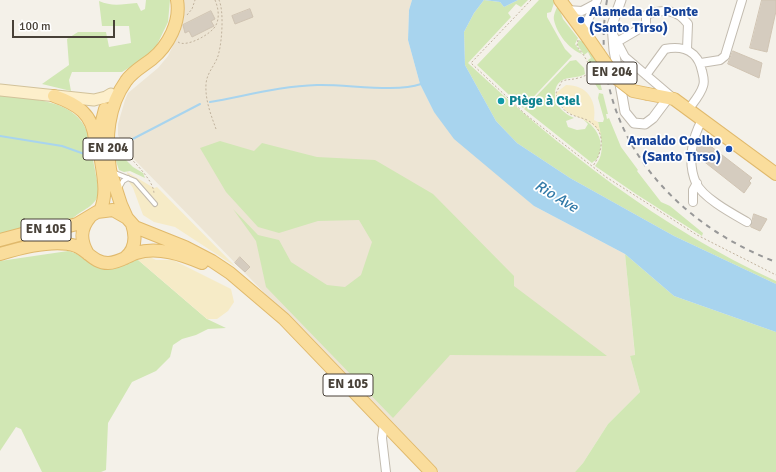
<!DOCTYPE html>
<html>
<head>
<meta charset="utf-8">
<style>
	body { margin:0 }
	#map { position:relative; width:776px; height:472px; overflow:hidden; background:#f4f1e9; font-family:Signika,sans-serif }
	canvas { display:block }
	.scale { position:absolute; left:12px; top:20px; width:103px; height:18px; box-sizing:border-box; border:2px solid #484138; border-top:0; padding-left:5px; font-size:12px; line-height:14px; white-space:nowrap; color:#484138; -webkit-text-stroke:3px #fff; paint-order:stroke }
</style>
</head>
<body>
<div id="map">
<canvas width="776" height="472"></canvas>
<div class="scale">100 m</div>
</div>
<script>
const context = document.querySelector('canvas').getContext('2d');
context.lineJoin = 'round';
function paint(path, color) { context.fillStyle = color; context.fill(path, 'evenodd'); }
function stroke(path, color, width, dash) { context.strokeStyle = color; context.lineWidth = width; context.lineCap = dash ? 'butt' : 'round'; context.setLineDash(dash || []); context.stroke(path); }
function label(font, color, halo, rows, align = 'center') {
  context.font = font + ' Signika,sans-serif'; context.lineWidth = 3.5; context.setLineDash([]); context.textBaseline = 'middle'; context.strokeStyle = halo; context.fillStyle = color; for (const [text, x, y, turn = 0] of rows) {
    context.save(); context.translate(x, y); context.rotate((+turn || 0) * Math.PI / 180); context.textAlign = isNaN(turn) ? turn : align; if (halo) context.strokeText(text, 0, 0); context.fillText(text, 0, 0); context.restore();
  }
}
paint(new Path2D(`
	M183 0H412L409 10 408 40 420 84 434 112 534 206 625 254 635 356H630L640 392 608 424 583 463 575 472H439L125 150 118 135V124L125 100 128 93 158 68 168 56 180 31 183 20Z`), '#ede5d4');
paint(new Path2D(`
	M146 0H170L168 22 153 53 122 72H72L69 80 71 91 42 84 69 65 67 39 78 32H106L109 47 131 43 129 26H102L99 1C112 7 123 4 137 3L141 11 145 9Z
	M484 0 500 2 504 7 518 0H528L521 7 516 4 508 13 511 17 468 63C560 149 660 228 776 281V284L674 236 570 178 517 143 496 121 465 65 464 32 474 13Z
	M539 0H555L551 12 547 13V17L565 49 572 56 523 108 477 65Z
	M558 5 563 19 578 38 575 44 582 54C569 49 557 34 554 20 553 15 556 10 558 5Z
	M579 40 584 42 601 66 596 67 602 90H599L588 73 590 68 588 60 591 58 588 52 584 55 577 44Z
	M576 60 584 68 585 74C577 79 568 76 561 81 551 88 555 104 563 111 566 114 570 116 574 118L566 121 568 127 577 130 585 129 588 124 582 118C595 126 606 140 598 157 596 161 595 160 592 163L524 109 570 61Z
	M599 93 603 94 608 114H606L607 119 609 118 621 147 638 170 637 171 661 202 670 206 703 233 702 236 636 194 595 166C606 153 601 138 598 122H603L604 119 598 98Z
	M0 95C32 100 76 98 88 134L99 191C97 207 82 209 71 220L0 237Z
	M220 141 254 151 262 143 317 157 375 160 433 194 514 276V286L607 356 450 355 393 418 266 287 256 241 233 209 258 235 279 240 291 262 327 285 345 287 361 275 372 242 359 220 318 221 279 233 258 227 226 192 200 148Z
	M120 154 133 167 143 173 145 178 130 171 124 172 119 170 114 155Z
	M68 251C78 253 82 258 90 263 106 275 121 267 137 259L207 319 226 328 208 329 196 335 182 339 173 345 170 357 156 371 132 382 108 423 106 470 101 472H42L21 429 16 427 0 451V261Z
	M625 254 674 296 776 332V472H575L583 463 608 424 640 392 630 356 635 355Z`), '#d1e7b4');
paint(new Path2D(`
	M566 85C587 85 597 100 594 120L598 122 601 135C588 112 562 122 556 93Z
	M127 172 154 188 157 187 236 267 175 227 154 222 143 215 133 188 129 182Z
	M150 257 156 260H173L231 289 234 302 228 311 217 319H207L137 259Z`), '#f6ebc7');
paint(new Path2D(`
	M412 0H518L504 7 500 2 484 0 474 13 464 32 465 65 496 121 517 143 570 178 674 236 776 284V332L674 296 625 254 534 206 454 139 434 112 420 84 408 40 409 10Z`), '#a8d4ee');
stroke(new Path2D(`
	M210 102C245 96 281 86 317 85 347 84 395 93 421 84
	M0 136 62 146 90 156
	M123 144 200 104`), '#a8d4ee', 2);
const building = new Path2D(`
	M762 0H776V11L767 52 750 48Z
	M250 9 253 17 235 24 232 16Z
	M211 11 215 19 211 21 214 26 192 37 189 31 185 33 183 25Z
	M733 51 762 63 759 78 728 64Z
	M700 138 752 178 749 181 751 183 744 193 697 156Z
	M754 214 767 219 760 231 751 227Z
	M240 257 250 267 245 272 235 263Z`);
paint(building, '#d5ccbf');
stroke(building, '#d0c4b3', 1);
const service = new Path2D(`
	M115 173 135 181 155 204
	M119 188 123 181 128 178`);
const minor = new Path2D(`
	M567 10 582 11 595 4
	M588 38V20L597 0
	M615 38 625 57 673 98
	M617 42 646 25V15C663 9 676 8 688 24L687 49
	M701 63 720 60 725 56 742 0
	M646 75 665 49C684 45 698 52 702 71 703 75 705 81 703 86 701 94 693 103 688 110
	M702 120C692 138 687 162 696 183 703 198 733 214 747 222
	M693 202V190L697 183
	M384 423 382 438 386 472`);
const tertiary = new Path2D(`
	M621 0 612 25 614 50 625 112 634 123 645 124 653 118 668 98`);
const secondary = new Path2D(`
	M0 90 94 100 106 97 111 94`);
const primary = new Path2D(`
	M560 0 588 38
	M648 94 674 99 776 174
	M54 96C77 104 93 114 95 140
	M100 211C110 189 100 167 99 143 99 131 102 120 105 109
	M127 218C122 208 119 200 116 189 115 183 111 176 110 169 105 139 108 106 126 81 132 72 143 66 152 59 168 46 181 22 177 0
	M0 240 26 233 69 226 77 224 97 212 113 210 127 218 135 227 185 247 212 261 230 273 284 319 431 472
	M0 254C20 248 56 239 76 246 88 251 94 263 108 263 119 263 127 256 136 253 158 246 183 255 202 263
	M88 254C80 240 80 229 90 217
	M125 258C136 249 136 236 132 224`);
stroke(service, '#c2bbaf', 6);
stroke(minor, '#c2bbaf', 10);
stroke(tertiary, '#c2bbaf', 11);
stroke(secondary, '#d2c29a', 13);
stroke(primary, '#e0b96c', 14);
stroke(new Path2D(`
	M531 0 471 63 525 114 606 177 697 235 776 275
	M187 15 192 9 195 0
	M578 40 577 46C584 56 600 74 578 78 572 80 568 79 562 81L556 93C557 98 558 103 562 107 568 116 578 116 587 120 607 130 603 151 593 166
	M178 42C186 48 212 34 216 25 220 17 218 7 215 0
	M216 129C211 115 205 100 206 84 207 71 217 64 219 52 222 40 224 11 219 0
	M118 143C128 158 154 178 154 194`), '#c1b39e', 1, [2, 2]);
stroke(service, '#fff', 4);
stroke(minor, '#fff', 8);
stroke(tertiary, '#fff', 9);
stroke(secondary, '#fdefcb', 11);
stroke(primary, '#fadd9c', 12);
stroke(new Path2D(`
	M607 0C586 123 666 220 776 262`), '#989898', 2, [5, 5]);
const primaryBridge = new Path2D(`
	M588 38 615 77 633 91 648 94`);
stroke(primaryBridge, '#e0b96c', 14, []);
stroke(primaryBridge, '#fadd9c', 12);
for (const [x, y, r, color] of [
	[581,20,4,"#1a4fb4"],
	[501,101,4,"#0f9aa8"],
	[729,149,4,"#1a4fb4"]
]) { const dot = new Path2D(); dot.arc(x, y, r, 0, 2 * Math.PI); context.fillStyle = color; context.fill(dot); stroke(dot, '#fff', 1.5); }
for (const [x, y, w] of [
	[612,73,50],
	[108,149,50],
	[46,230,50],
	[348,385,50]
]) { const box = new Path2D(); box.roundRect(x - w / 2, y - 11, w, 22, 3); context.fillStyle = '#fff'; context.fill(box); stroke(box, '#484138', 1); }
label('bold 13px', '#484138', null, [
	["EN 204",612,73],
	["EN 204",108,149],
	["EN 105",46,230],
	["EN 105",348,385]
]);
label('bold 14px', '#164399', '#fff', [
	["Alameda da Ponte",589,12],
	["(Santo Tirso)",589,28],
	["Arnaldo Coelho",721,141,"right"],
	["(Santo Tirso)",721,157,"right"]
], 'left');
label('bold 14px', '#0d838f', '#fff', [
	["Piège à Ciel",509,101]
], 'left');
label('italic 15px', '#327aa8', '#fff', [
	["Rio Ave",556,197,31]
]);
</script>
</body>
</html>
